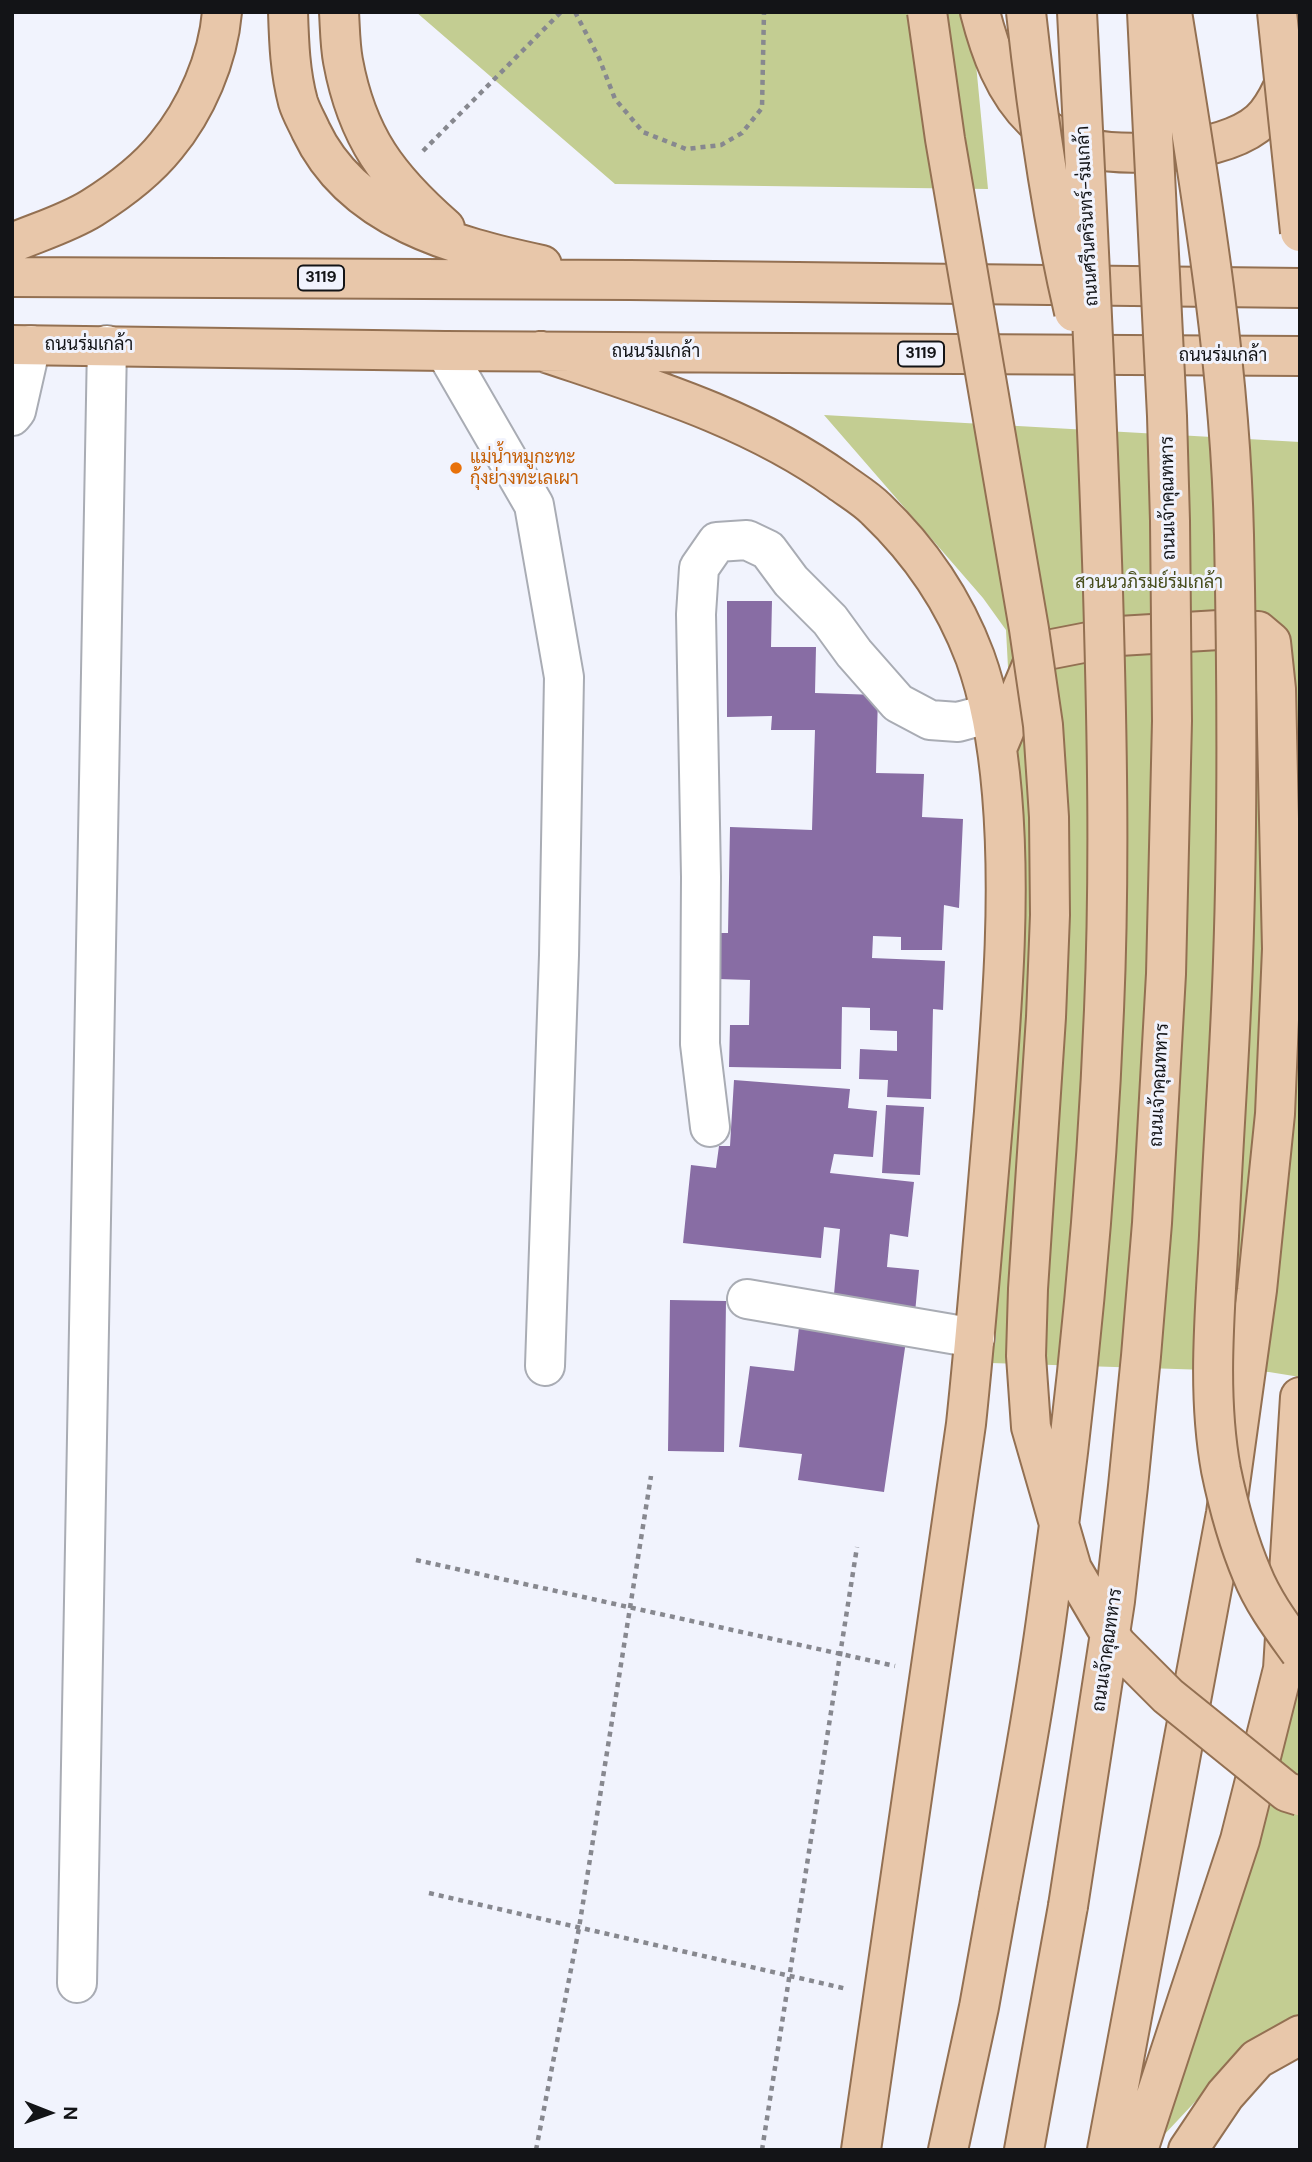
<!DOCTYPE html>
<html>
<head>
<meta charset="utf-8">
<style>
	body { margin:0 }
	#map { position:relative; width:1312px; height:2162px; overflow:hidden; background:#f1f3fd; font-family:"DM Sans",sans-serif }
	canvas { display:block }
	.frame { position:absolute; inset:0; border:14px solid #131417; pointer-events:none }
	.north { position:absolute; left:14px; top:2078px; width:70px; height:70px; -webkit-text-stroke:5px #f1f3fd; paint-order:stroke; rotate:91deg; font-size:19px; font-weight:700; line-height:28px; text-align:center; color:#131417 }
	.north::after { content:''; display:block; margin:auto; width:24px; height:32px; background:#131417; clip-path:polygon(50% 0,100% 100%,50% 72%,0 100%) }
</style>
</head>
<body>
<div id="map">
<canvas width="1312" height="2162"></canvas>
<div class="frame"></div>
<div class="north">N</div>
</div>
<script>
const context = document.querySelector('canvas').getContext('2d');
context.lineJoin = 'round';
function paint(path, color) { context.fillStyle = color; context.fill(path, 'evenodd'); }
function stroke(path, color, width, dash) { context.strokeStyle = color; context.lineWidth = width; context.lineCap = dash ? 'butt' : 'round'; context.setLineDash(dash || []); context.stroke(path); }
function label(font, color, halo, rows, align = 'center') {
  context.font = font + ' "DM Sans",Sarabun,sans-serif'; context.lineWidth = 6; context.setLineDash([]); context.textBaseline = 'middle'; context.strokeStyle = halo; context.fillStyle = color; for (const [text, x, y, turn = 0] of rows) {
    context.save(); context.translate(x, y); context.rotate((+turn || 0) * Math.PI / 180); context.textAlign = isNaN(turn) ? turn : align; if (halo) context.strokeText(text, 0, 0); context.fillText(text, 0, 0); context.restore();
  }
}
paint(new Path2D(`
	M416 12H971L988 189 615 184Z
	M824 415 1300 442V1377L1269 1372 991 1363 1017 836 1006 630 983 598Z
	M1300 1623V2031L1237 2057 1163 2136 1212 1959Z`), '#c3cd92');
paint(new Path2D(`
	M727 601H772L771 647H816L815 693 878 695 876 773 924 774 922 817 963 819 959 908 944 905 942 950H901V937L873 936 872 958 945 961 943 1010 933 1009 931 1099 887 1097 888 1080 859 1079 860 1049 897 1051V1031L870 1030V1008L842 1007 841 1069 729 1067 730 1025H749L750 980 718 979 719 933H728L730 827 812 830 815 730H771L772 716 727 717Z
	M734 1080 850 1089 848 1108 877 1111 873 1157 834 1154 830 1173 914 1182 908 1237 890 1234 887 1267 919 1270 915 1313 833 1305 840 1229 824 1227 821 1258 683 1243 691 1165 716 1168 719 1146H730Z
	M886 1105 924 1107 920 1175 882 1173Z
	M670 1300 726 1301 724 1452 668 1451Z
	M799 1327 906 1341 884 1492 798 1480 802 1454 739 1447 750 1366 794 1371Z`), '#886da4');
const minor = new Path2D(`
	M445 351 534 505 564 677 559 955 545 1366
	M12 416 16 411 31 345
	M710 1127 700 1044 701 877 696 614 699 568 717 542 747 540 768 550 791 581 830 620 854 653 898 703 930 720 958 722 991 713
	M747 1299 975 1338
	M77 1983 107 345`);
const major = new Path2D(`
	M288 12C289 43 290 72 298 102 301 112 307 122 311 131 353 220 454 246 542 265
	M339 12C340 28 340 45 343 61 357 137 388 178 445 228
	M980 12C990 51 1004 91 1034 120 1048 133 1071 145 1090 149 1135 158 1237 153 1267 114 1285 91 1294 60 1300 31
	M12 243C38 232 68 223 92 208 119 191 146 171 166 146 196 110 218 59 222 12
	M12 277 630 280 1300 288
	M12 345 445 351 1300 356
	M541 351C644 386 750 417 839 481 851 490 865 498 876 509 919 550 954 601 975 657 991 701 998 747 1002 794 1011 900 1002 1006 994 1112 985 1216 977 1320 966 1424L861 2150
	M998 746 1032 665 1042 651 1119 636 1219 630 1258 631 1271 642 1276 689 1282 949 1275 1114 1257 1290 1226 1513 1107 2150
	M948 2150 979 2007 999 1896
	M1024 2150 1068 1906
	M1138 2150 1240 1840 1283 1669 1300 1397
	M1188 2150 1225 2095 1257 2059 1300 2035`);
stroke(minor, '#a9acb4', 42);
stroke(major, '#937052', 42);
stroke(new Path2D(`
	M575 12 599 58 615 99 643 132 686 149 721 145 742 133 762 108 764 12
	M423 151 561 12
	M416 1560 895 1666
	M429 1893 847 1989
	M536 2150 579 1928 651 1476
	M762 2150 857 1547`), '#87888f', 4.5, [5, 5]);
stroke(minor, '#fff', 38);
stroke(major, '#e8c7aa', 38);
const majorBridge = new Path2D(`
	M927 12 945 139 1029 629 1043 725 1049 817 1050 915 1046 1017 1028 1289 1026 1356 1031 1427 1072 1569 1116 1644 1168 1696 1287 1792 1300 1796
	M1026 12C1037 113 1051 214 1074 312
	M1172 12C1200 186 1230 359 1234 535 1237 676 1238 819 1233 961 1230 1052 1223 1144 1219 1236 1215 1313 1207 1393 1221 1470 1228 1504 1238 1541 1252 1574 1263 1602 1282 1627 1300 1652
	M1277 12 1300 232
	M999 1896C1017 1799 1035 1703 1048 1606 1076 1408 1096 1209 1104 1010 1110 870 1107 731 1103 591 1097 398 1087 205 1077 12
	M1068 1906 1115 1601 1128 1486 1141 1356 1152 1223 1166 974 1172 721 1170 521 1167 416 1147 12`);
stroke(majorBridge, '#937052', 42, []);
stroke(majorBridge, '#e8c7aa', 38);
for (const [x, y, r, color] of [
	[456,468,7,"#e8710a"]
]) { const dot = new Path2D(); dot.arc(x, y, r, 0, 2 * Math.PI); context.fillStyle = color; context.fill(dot); stroke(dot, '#f1f3fd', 2.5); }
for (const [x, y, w] of [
	[321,278,46],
	[921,354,46]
]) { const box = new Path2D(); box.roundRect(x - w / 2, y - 12.5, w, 25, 5); context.fillStyle = '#f1f3fd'; context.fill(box); stroke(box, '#131417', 2); }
label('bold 16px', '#131417', null, [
	["3119",321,278],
	["3119",921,354]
]);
label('18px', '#131417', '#f1f3fd', [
	["ถนนศรีนครินทร์-ร่มเกล้า",1088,216,-93],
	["ถนนร่มเกล้า",89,345],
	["ถนนร่มเกล้า",656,352],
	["ถนนร่มเกล้า",1223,356],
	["ถนนเจ้าคุณทหาร",1169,498,-91],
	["ถนนเจ้าคุณทหาร",1160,1085,-87],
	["ถนนเจ้าคุณทหาร",1108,1650,-82]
]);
label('18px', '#c56008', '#f1f3fd', [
	["แม่น้ำหมูกะทะ",470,458],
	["กุ้งย่างทะเลเผา",470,479]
], 'left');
label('18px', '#474d1c', '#f1f3fd', [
	["สวนนวภิรมย์ร่มเกล้า",1149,583]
]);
</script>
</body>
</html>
